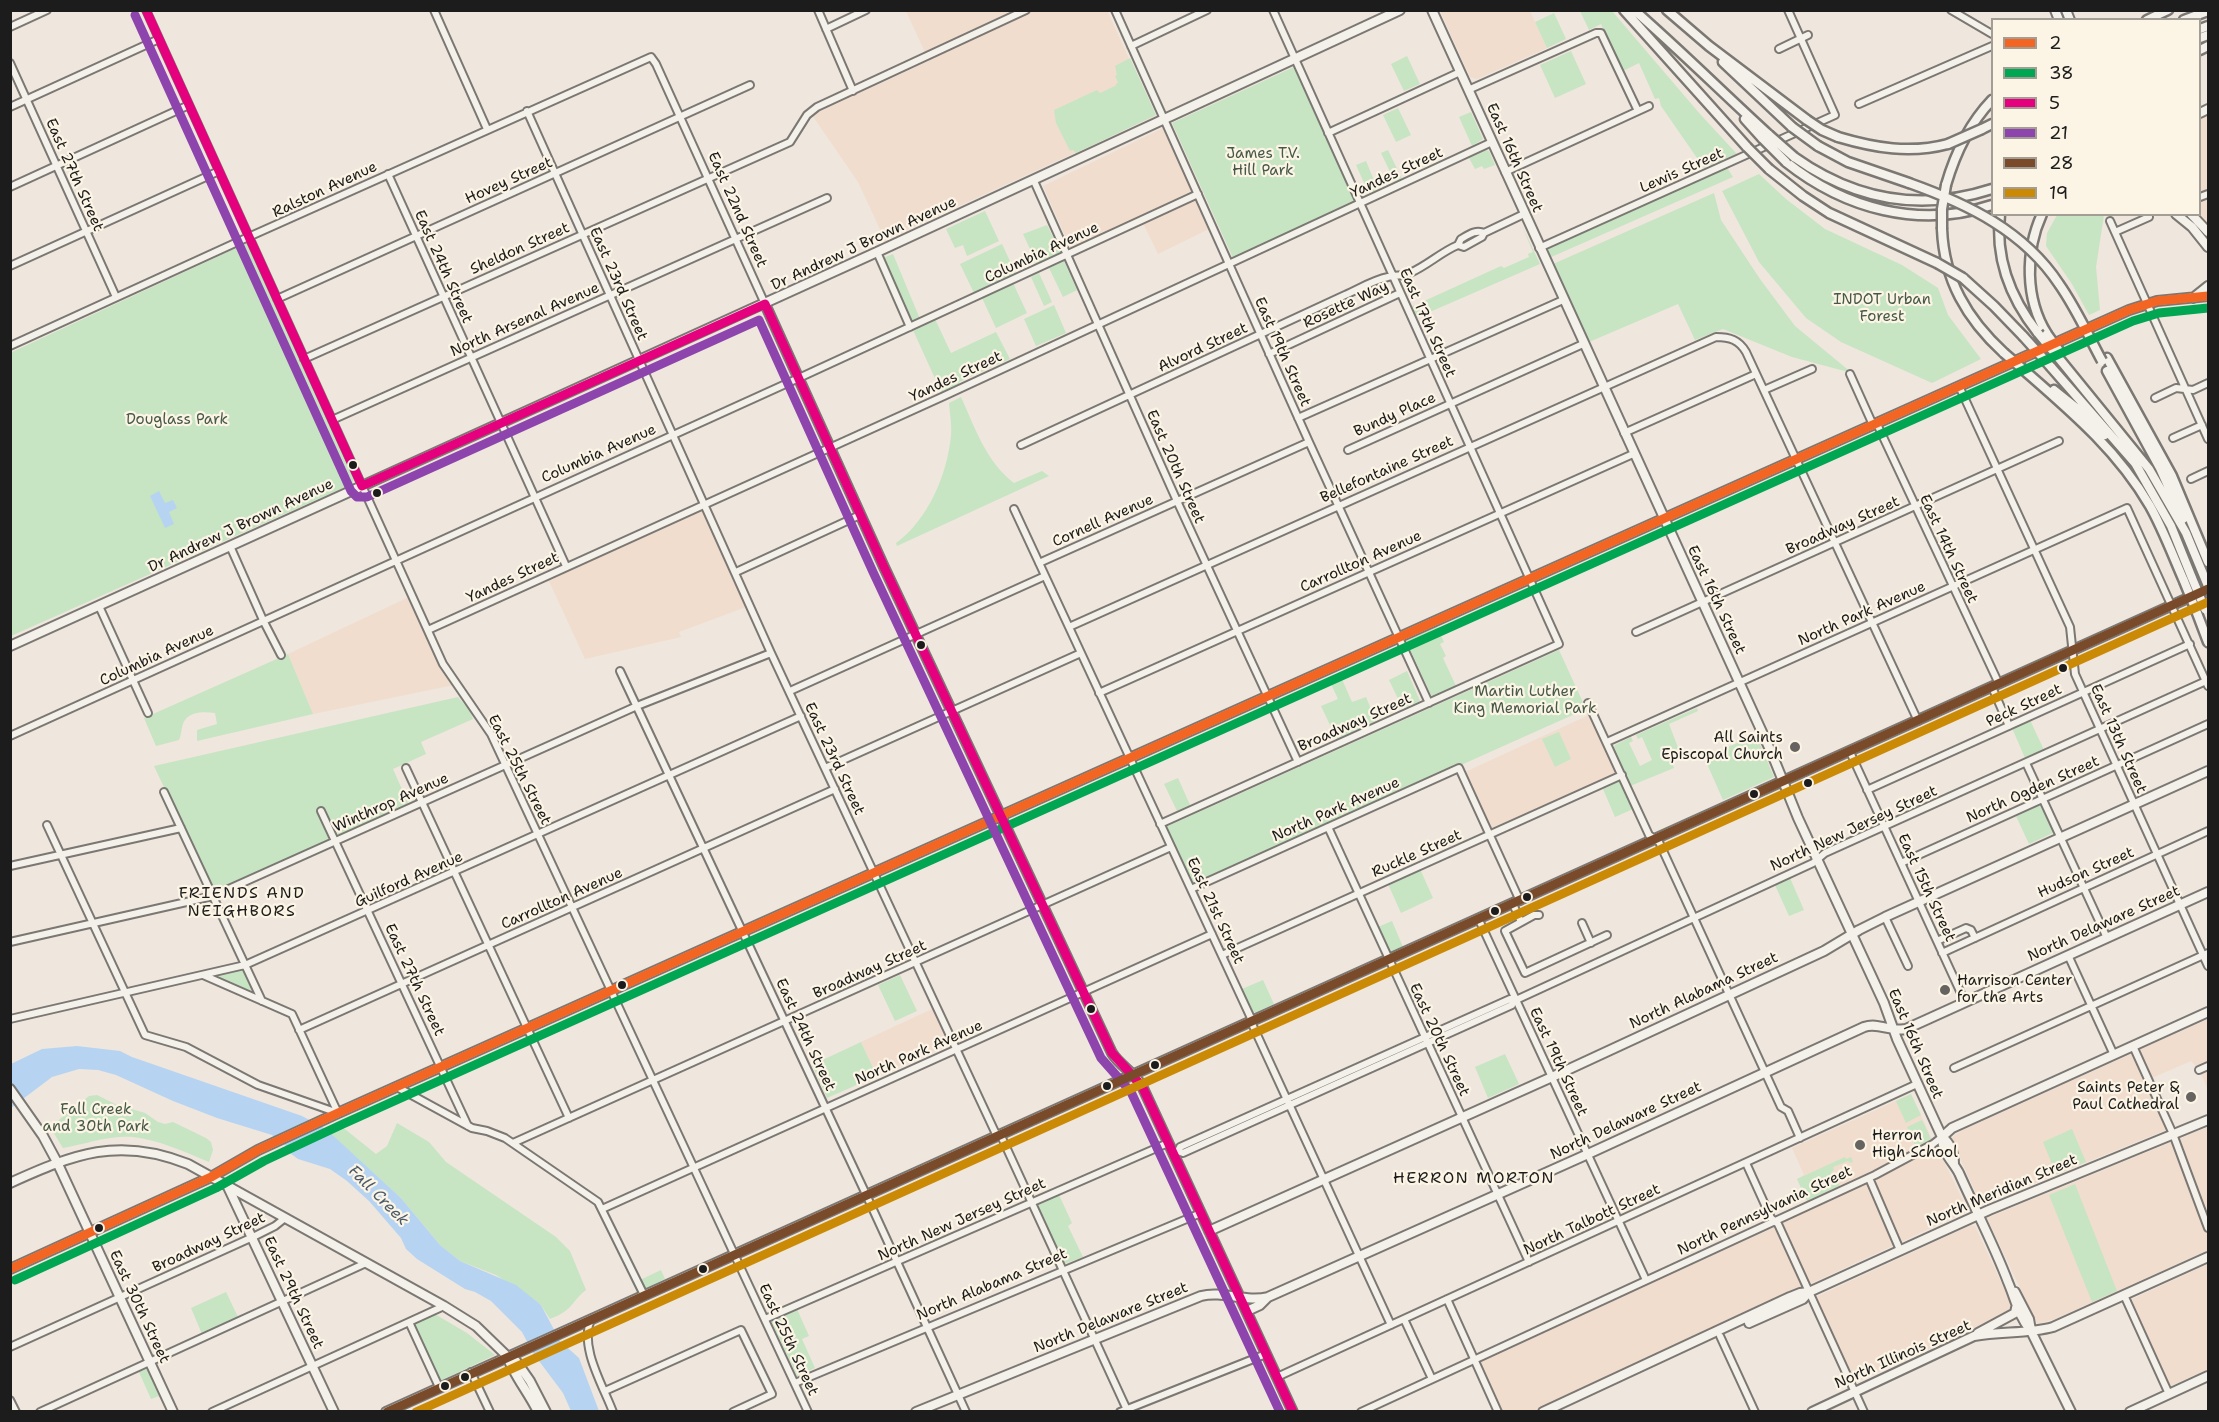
<!DOCTYPE html>
<html>
<head>
<meta charset="utf-8">
<style>
	body { margin:0 }
	#map { position:relative; width:2219px; height:1422px; overflow:hidden; background:#efe6dd; font-family:"Shantell Sans",sans-serif }
	canvas { display:block }
	.frame { position:absolute; inset:0; border:12px solid #1c1c1c; pointer-events:none }
	.legend { position:absolute; left:1991px; top:18px; width:210px; height:198px; box-sizing:border-box; background:#fcf5e5; border:2px solid #a29e95; margin:0; padding:8px 10px; list-style:none; font-size:18px; color:#1c1c1c }
	.legend li { display:flex; align-items:center; gap:12px; height:30px }
	.legend b { width:30px; border:2px solid #a29e95 }
</style>
</head>
<body>
<div id="map">
<canvas width="2219" height="1422"></canvas>
<div class="frame"></div>
<ul class="legend">
<li><b style="height:8px;background:#f26522"></b>2</li>
<li><b style="height:8px;background:#00a651"></b>38</li>
<li><b style="height:8px;background:#e5007d"></b>5</li>
<li><b style="height:8px;background:#8e44ad"></b>21</li>
<li><b style="height:8px;background:#7a4b2a"></b>28</li>
<li><b style="height:8px;background:#cb8a06"></b>19</li>
</ul>
</div>
<script>
const context = document.querySelector('canvas').getContext('2d');
context.lineJoin = 'round';
function paint(path, color) { context.fillStyle = color; context.fill(path, 'evenodd'); }
function stroke(path, color, width, dash) { context.strokeStyle = color; context.lineWidth = width; context.lineCap = dash ? 'butt' : 'round'; context.setLineDash(dash || []); context.stroke(path); }
function label(font, color, halo, rows, align = 'center') {
  context.font = font + ' "Shantell Sans",sans-serif'; context.lineWidth = 4.5; context.setLineDash([]); context.textBaseline = 'middle'; context.strokeStyle = halo; context.fillStyle = color; for (const [text, x, y, turn = 0] of rows) {
    context.save(); context.translate(x, y); context.rotate((+turn || 0) * Math.PI / 180); context.textAlign = isNaN(turn) ? turn : align; if (halo) context.strokeText(text, 0, 0); context.fillText(text, 0, 0); context.restore();
  }
}
paint(new Path2D(`
	M1107 10 1155 116 885 240 858 182 812 115 929 61 906 11Z
	M1442 11H1530L1547 48 1477 79 1470 77 1441 13Z
	M2208 115V227L2196 215 2200 214V119Z
	M1163 128 1211 228 1158 254 1140 217 1071 249 1043 186Z
	M703 510 746 607 679 632 681 637 585 659 548 579Z
	M409 597 443 670 454 685 313 714 288 654Z
	M1589 715 1616 774 1492 831 1465 772Z
	M932 1009 948 1044 877 1076 861 1042Z
	M2208 1019V1090L2199 1070 2191 1061 2152 1078 2139 1050Z
	M2133 1053 2166 1130 1981 1205 1951 1138 1963 1130Z
	M1911 1094 1932 1139 1872 1171 1807 1201 1797 1179 1804 1175 1792 1148Z
	M2208 1127V1250L2055 1319 2037 1324 1987 1218Z
	M1938 1149 1968 1211 1810 1284 1782 1223Z
	M1971 1225 1975 1226 2014 1310 1856 1382 1816 1297Z
	M1775 1227 1803 1287 1533 1411H1503L1479 1362Z
	M2208 1264V1369L2168 1387 2130 1300Z`), '#f0ddce');
paint(new Path2D(`
	M1580 11H1612L1700 114 1737 154 1704 168 1661 106 1659 98 1655 99 1639 63 1623 71 1601 24 1589 30Z
	M1554 13 1566 39 1547 48 1535 22Z
	M1571 51 1586 84 1555 98 1540 65Z
	M1407 56 1420 84 1404 91 1391 64Z
	M1130 58 1156 115 1076 153 1073 150 1070 151 1056 123 1054 110 1097 90 1100 93 1115 86 1118 82 1115 76 1117 75 1115 66Z
	M1294 67 1354 201 1233 258 1172 123Z
	M1398 108 1411 135 1396 142 1383 115Z
	M1471 112 1483 139 1472 146 1459 117Z
	M1388 150 1402 179 1395 182 1381 153Z
	M1486 150 1489 151 1495 165 1484 169 1482 166 1475 169 1469 158Z
	M1366 161 1378 190 1369 194 1356 165Z
	M1726 166 1733 177 1549 258 1545 248Z
	M1759 174 1786 199 1825 229 1902 265 1938 288 1948 315 1981 359 1932 383 1841 342 1806 318 1759 262 1722 191Z
	M1714 193 1721 220 1760 279 1795 326 1852 373 1792 357 1723 329 1695 340 1678 304 1589 342 1553 264Z
	M985 211 999 241 967 256 963 245 955 248 946 229Z
	M2057 215H2104L2096 267 2100 310 2089 315 2072 284 2046 246 2047 233Z
	M1047 225 1061 253 1037 264 1023 234Z
	M1522 226 1540 264 1416 318 1411 307 1501 266 1504 268 1529 257 1528 254 1533 252Z
	M247 243 354 479 352 484 11 636 10 353Z
	M1002 244 1016 274 974 293 960 264Z
	M893 254 920 319 911 322 883 258Z
	M1064 261 1077 290 1063 297 1049 268Z
	M1039 273 1052 302 1044 306 1031 277Z
	M1013 283 1027 313 996 328 982 298Z
	M1054 305 1066 333 1036 346 1024 319Z
	M935 319 951 353 996 332 1010 359 959 382 960 385 942 394 913 330Z
	M961 397C975 428 987 463 1014 483L1042 471 1049 476 897 546 896 543C928 520 947 475 951 436 952 426 950 414 949 403Z
	M553 408 556 415 521 431 518 424Z
	M1437 627 1444 642 1440 644 1446 656 1443 658 1456 686 1432 697 1406 641Z
	M1559 650 1586 709 1193 885 1166 827Z
	M288 654 313 714 197 741V730L217 724 215 713C205 712 192 711 185 720 181 725 182 734 179 740L156 746 144 718Z
	M1407 671 1420 701 1403 709 1389 680Z
	M1341 677 1352 702 1366 697 1376 721 1337 740 1321 706 1338 699 1330 682Z
	M458 697 470 711 473 719 421 742 426 754 393 769 408 803 416 799 417 802 340 837 324 810 317 812 331 840 215 892 213 891 154 766Z
	M1697 708 1698 711 1669 724 1682 758 1672 762 1674 768 1630 786 1613 749 1615 745 1631 737 1633 741 1629 743 1640 766 1652 760 1642 737 1638 739 1636 735Z
	M2030 720 2044 750 2025 758 2012 728Z
	M1559 732 1571 759 1555 767 1542 739Z
	M1756 735 1774 777 1723 800 1704 757Z
	M1178 778 1190 805 1177 811 1164 784Z
	M1620 781 1633 809 1615 817 1603 789Z
	M2043 804 2055 832 2029 844 2016 816Z
	M1420 869 1433 898 1401 913 1388 884Z
	M1790 878 1804 910 1789 916 1775 885Z
	M1392 921 1403 947 1390 953 1378 927Z
	M244 970 252 987 249 993 218 980 220 975Z
	M900 975 917 1011 895 1021 878 985Z
	M1263 980 1274 1004 1255 1013 1252 1011 1242 989Z
	M861 1042 877 1076 827 1098 812 1065Z
	M1505 1054 1519 1084 1488 1098 1475 1067Z
	M1911 1094 1921 1115 1906 1123 1896 1101Z
	M97 1095 115 1104 145 1113 158 1122 165 1124 173 1122 206 1138 211 1142 213 1150 209 1162C185 1152 159 1140 133 1137 110 1135 85 1144 63 1148L50 1127 89 1096Z
	M1922 1120 1931 1139 1916 1147 1907 1127Z
	M397 1123 429 1142 446 1162 556 1237 570 1251 586 1290C577 1296 573 1306 564 1312 560 1315 554 1317 550 1319L541 1305 496 1275 460 1261 440 1245 401 1198 324 1128 341 1126 376 1154 387 1146Z
	M2072 1129 2086 1162 2056 1174 2043 1142Z
	M1845 1157 1846 1159 1851 1157 1853 1162 1850 1163 1848 1161 1833 1167 1834 1170 1831 1172 1840 1186 1807 1201 1797 1179Z
	M2075 1184 2117 1291 2092 1302 2049 1195Z
	M1059 1195 1072 1223 1068 1226 1083 1257 1064 1264 1037 1205Z
	M661 1270 665 1279 644 1289 640 1280Z
	M226 1292 238 1317 202 1334 191 1308Z
	M797 1309 809 1336 802 1339 815 1368 797 1376 771 1321Z
	M433 1313 467 1333 495 1355 440 1381 413 1324Z
	M147 1369 159 1396 151 1399 139 1372Z`), '#c7e5c2');
paint(new Path2D(`
	M159 491 165 503 173 500 177 508 169 512 174 524 165 528 150 496Z
	M77 1046 120 1051 132 1057 302 1116 326 1129 401 1198 440 1245 460 1261 516 1285 541 1305 560 1341 579 1358 599 1411H571L563 1393 533 1353 522 1332 491 1301 475 1292 465 1289 417 1259 406 1249 401 1238 369 1201 347 1181 330 1169 298 1159 290 1153 286 1146 272 1135 217 1118 173 1101 116 1075 98 1070 79 1069 52 1077 11 1108V1064L42 1049Z`), '#b6d4f1');
const minor = new Path2D(`
	M146 10 443 664 491 734 808 1412
	M434 10 487 129
	M818 10 853 91
	M1115 10 1309 442 1429 703
	M1951 10 1992 34
	M10 27 47 10
	M826 29 866 10
	M1131 46 1207 10
	M1779 49 1808 35
	M10 63 116 297
	M1468 90 1596 33H1601L1638 111
	M1859 104 1992 46
	M10 107 159 39
	M527 111 771 653 995 1132 1002 1138 1128 1412
	M1328 133 1460 72
	M1505 172 1649 106
	M388 174 566 566
	M1034 181 1177 501 1298 762
	M10 187 189 105
	M2200 197 2208 194
	M2110 221 2208 439
	M2115 232 2149 217
	M1458 245 1461 239C1468 235 1476 229 1484 233
	M1539 248 1835 115 1788 10
	M877 252 910 327
	M10 266 219 171
	M277 299 750 85
	M10 346 244 239 651 57 656 64 765 304
	M1269 354 1400 293
	M304 359 790 142 807 115 817 107 1026 10
	M1850 374 1873 425
	M1959 386 2070 627 2075 674 2208 966
	M1764 390 1812 369
	M2155 398 2176 388 2193 390 2208 383
	M1298 418 1563 300
	M332 420 827 198
	M1877 424 1999 684
	M1624 433 1756 374
	M2173 438 2202 425
	M1021 445 1345 295C1359 289 1373 280 1388 277 1396 274 1402 277 1410 273 1428 265 1441 252 1458 245L1464 247 1482 237 1484 233 1524 214
	M1348 450 1583 344
	M2191 479 2208 471
	M1014 509 1250 1016 1253 1026 1391 1325
	M230 546 263 620 281 655
	M1039 563 1309 442
	M736 572 860 515
	M99 606 148 713
	M1069 627 1716 337C1730 337 1739 340 1746 352L1918 721
	M428 630 944 396 1492 142
	M1636 632 2059 441
	M620 671 864 1190 966 1412
	M1992 687 2009 726
	M790 691 1045 576
	M1099 693 1633 454
	M1588 703 1649 835 1659 842 1781 1107 1788 1111 1800 1138
	M10 736 801 377 1198 194
	M1607 742 2127 508 2208 686
	M1850 752 1965 1002
	M2026 763 2107 938
	M406 768 569 1118
	M825 768 1081 653
	M1867 790 2190 644
	M164 792 262 1001
	M321 811 468 1126
	M1160 824 1559 644 1273 10
	M47 825 145 1035 186 1047 258 1085 338 1113
	M1328 827 1529 1262
	M1901 863 2208 724
	M10 866 181 828
	M1191 889 1459 768 1520 901
	M1513 904 1521 922
	M1539 915H1534L1505 931 1525 973 1607 935
	M1885 917 1908 966
	M1479 920 1646 1280
	M1582 923 1591 943
	M1937 941 1966 928 1971 930 1975 938
	M10 942 213 896 637 706 771 653
	M1942 953 2208 831
	M1222 955 1622 775
	M2068 955 2114 1055
	M203 975 292 1014 338 1113
	M10 1019 245 965 801 716
	M299 1030 835 789
	M2133 1046 2173 1134 2208 1228
	M1954 1068 2208 953
	M2199 1070 2208 1066
	M397 1087 472 1128 487 1131 505 1138 598 1202 644 1295
	M513 1143 1171 847
	M1178 1151 1183 1153 1512 1005 1513 1001
	M1173 1153 1178 1151 1180 1147 1510 999 1516 1000 1813 863 1825 853 2206 681
	M1746 1163 1771 1218 1778 1224 1864 1412
	M1869 1178 1900 1250
	M602 1209 1212 934
	M2124 1295 2169 1394
	M1447 1299 1498 1412
	M591 1319C579 1347 603 1385 613 1412
	M765 1319 1168 1143
	M1404 1319 1432 1379
	M409 1322 439 1387
	M1720 1336 1755 1412
	M10 1347 255 1236 275 1226 285 1218
	M471 1372 490 1412
	M1277 1377 1917 1084
	M795 1383 1201 1213
	M605 1391 741 1330 772 1394 733 1412
	M10 1400 16 1412
	M40 1412 366 1263
	M212 1412 444 1306
	M1120 1412 1266 1354
	M1361 1412 1875 1175 1933 1144 1942 1137`);
const major = new Path2D(`
	M1432 10 1772 754 1798 818 1884 1003 1897 1039 1942 1137C1951 1144 1954 1153 1954 1164
	M2055 10 2059 20
	M2066 10 2070 20
	M2200 113 2208 109
	M2176 214 2192 227 2208 247
	M2191 214 2208 232
	M2193 298 2208 286
	M765 304 884 567 1112 1053C1120 1066 1135 1073 1142 1086L1293 1412
	M10 646 877 252 1400 10
	M10 1089 43 1136 57 1162 173 1412
	M1942 1137C1942 1153 1952 1160 1959 1173 1975 1209 1994 1245 2008 1282 2016 1301 2018 1315 2031 1331L2071 1412
	M1942 1137 1952 1128 2208 1012
	M10 1183C74 1154 119 1136 188 1164L444 1306 476 1326 507 1356 516 1361 530 1381 546 1412
	M228 1187 334 1412
	M1209 1231 1552 1077 1824 951 1859 930 1885 917 2208 771
	M10 1269 211 1177 258 1150 338 1113 2129 310 2157 301 2208 296
	M2015 1292 2029 1319 2031 1330
	M1247 1311 1260 1305 1267 1298
	M1749 1323 1803 1299 1809 1292
	M1978 1333 2015 1313 2016 1308
	M507 1356C513 1374 529 1393 538 1412
	M386 1412 2208 589
	M916 1412 1201 1296C1223 1290 1246 1303 1268 1297L1588 1154 1864 1027C1878 1022 1891 1032 1906 1029L2208 892
	M1543 1412 1790 1297 1800 1293 1809 1292 1989 1210 2208 1120
	M1812 1412 1974 1336C2001 1331 2028 1334 2053 1327L2208 1257
	M2130 1412 2208 1376`);
const highway = new Path2D(`
	M1624 10 1747 147
	M1634 10C1681 51 1724 94 1769 135
	M1667 10 1709 46 1807 120
	M2147 20 2168 10
	M2184 20 2208 11
	M2200 29 2208 26
	M2200 38 2208 35
	M2200 50 2208 46
	M1723 62 1792 127
	M1745 119 1763 139
	M1982 129 1992 124
	M1838 137C1875 148 1910 154 1948 144
	M1818 146 1848 162 1909 183
	M1794 157C1856 201 1921 212 1992 189
	M1786 162C1845 209 1919 229 1992 205
	M1769 169 1803 196 1829 213 1937 263
	M1946 185C1955 154 1969 124 1992 100
	M2000 214C1995 259 2011 299 2038 333
	M2042 214C2025 251 2025 299 2047 334
	M1942 229C1944 280 1967 319 2004 353
	M1963 278 1994 306 2023 336
	M2057 356 2149 469 2186 533 2208 586
	M2107 358 2172 476 2208 562
	M2051 367 2135 463 2171 526 2192 578
	M2025 371C2072 412 2118 451 2150 506 2163 529 2173 556 2184 581
	M2107 371 2160 468 2183 519
	M2054 390 2084 414 2105 435
	M2197 613 2208 642`);
stroke(minor, '#7b7773', 10);
stroke(major, '#7b7773', 12);
stroke(highway, '#7b7773', 13);
stroke(minor, '#f4f0ea', 6);
stroke(major, '#f4f0ea', 8);
stroke(highway, '#f4f0ea', 8);
const highwayBridge = new Path2D(`
	M1807 120 1822 130 1838 137
	M1792 127 1818 146
	M1769 135 1794 157
	M1763 139 1786 162
	M1948 144 1982 129
	M1747 147 1769 169
	M1909 183C1968 204 2024 231 2059 284 2076 308 2088 335 2102 361
	M1942 229V209L1946 185
	M1937 263 1963 278
	M2038 333 2057 356
	M2047 334 2060 352
	M2023 336 2051 367
	M2004 353 2025 371
	M2192 578 2205 609
	M2184 581 2197 613`);
stroke(highwayBridge, '#7b7773', 13, []);
stroke(highwayBridge, '#f4f0ea', 8);
stroke(new Path2D(`
	M10 1269 211 1177 258 1150 338 1113 2129 310 2157 301 2208 296`), '#f26522', 9);
stroke(new Path2D(`
	M15 1280 216 1188 264 1161 343 1124 2133 321 2159 313 2208 308`), '#00a651', 9);
stroke(new Path2D(`
	M146 10 362 486 765 304 884 567 1112 1053 1142 1086 1293 1412`), '#e5007d', 9);
stroke(new Path2D(`
	M135 15 351 491 357 497H367L759 320 873 572 1101 1058 1131 1092 1280 1412`), '#8e44ad', 9);
stroke(new Path2D(`
	M387 1412 2208 589`), '#7a4b2a', 9);
stroke(new Path2D(`
	M416 1412 2208 602`), '#cb8a06', 9);
for (const [x, y, r, color] of [
	[353,465,5,"#1c1c1c"],
	[377,493,5,"#1c1c1c"],
	[921,645,5,"#1c1c1c"],
	[2063,668,5,"#1c1c1c"],
	[1795,747,6,"#666360"],
	[1808,783,5,"#1c1c1c"],
	[1754,794,5,"#1c1c1c"],
	[1527,897,5,"#1c1c1c"],
	[1495,911,5,"#1c1c1c"],
	[622,985,5,"#1c1c1c"],
	[1945,990,6,"#666360"],
	[1091,1009,5,"#1c1c1c"],
	[1155,1065,5,"#1c1c1c"],
	[1107,1086,5,"#1c1c1c"],
	[2191,1097,6,"#666360"],
	[1860,1145,6,"#666360"],
	[99,1228,5,"#1c1c1c"],
	[703,1269,5,"#1c1c1c"],
	[465,1377,5,"#1c1c1c"],
	[445,1386,5,"#1c1c1c"]
]) { const dot = new Path2D(); dot.arc(x, y, r, 0, 2 * Math.PI); context.fillStyle = color; context.fill(dot); stroke(dot, '#fcf5e5', 2); }
label('15px', '#465847', '#fcf5e5', [
	["James T.V.",1263,154],
	["Hill Park",1263,171],
	["INDOT Urban",1882,300],
	["Forest",1882,317],
	["Douglass Park",177,420],
	["Martin Luther",1525,692],
	["King Memorial Park",1525,709],
	["Fall Creek",96,1110],
	["and 30th Park",96,1127]
]);
label('15px', '#1c1c1c', '#fcf5e5', [
	["East 16th Street",1514,158,66],
	["Lewis Street",1682,171,-24],
	["Yandes Street",1397,173,-25],
	["East 27th Street",74,175,66],
	["Hovey Street",509,181,-24],
	["Ralston Avenue",325,190,-25],
	["East 22nd Street",737,210,66],
	["Dr Andrew J Brown Avenue",864,244,-25],
	["Sheldon Street",520,249,-24],
	["Columbia Avenue",1042,253,-25],
	["East 24th Street",443,267,66],
	["East 23rd Street",618,284,66],
	["Rosette Way",1346,305,-25],
	["North Arsenal Avenue",525,320,-24],
	["East 17th Street",1427,323,66],
	["Alvord Street",1203,348,-25],
	["East 19th Street",1282,352,66],
	["Yandes Street",956,377,-25],
	["Bundy Place",1395,415,-24],
	["Columbia Avenue",599,454,-24],
	["East 20th Street",1175,467,66],
	["Bellefontaine Street",1387,470,-24],
	["Cornell Avenue",1103,521,-24],
	["Dr Andrew J Brown Avenue",241,526,-25],
	["Broadway Street",1843,526,-24],
	["East 14th Street",1948,549,65],
	["Carrollton Avenue",1361,562,-24],
	["Yandes Street",513,578,-25],
	["East 16th Street",1716,600,65],
	["North Park Avenue",1862,614,-24],
	["Columbia Avenue",157,656,-25],
	["Peck Street",2024,706,-25],
	["Broadway Street",1355,723,-24],
	["East 13th Street",2118,739,66],
	["East 23rd Street",834,759,65],
	["East 25th Street",519,770,63],
	["North Ogden Street",2033,790,-24],
	["Winthrop Avenue",391,803,-24],
	["North Park Avenue",1336,810,-24],
	["North New Jersey Street",1854,829,-25],
	["Ruckle Street",1417,854,-24],
	["Hudson Street",2086,873,-24],
	["Guilford Avenue",409,880,-24],
	["East 15th Street",1926,888,65],
	["Carrollton Avenue",562,899,-24],
	["East 21st Street",1215,911,65],
	["North Delaware Street",2104,924,-24],
	["Broadway Street",870,970,-24],
	["East 27th Street",414,980,65],
	["North Alabama Street",1704,991,-25],
	["East 24th Street",805,1035,65],
	["East 20th Street",1439,1040,65],
	["East 16th Street",1915,1044,67],
	["North Park Avenue",919,1053,-24],
	["East 19th Street",1558,1062,65],
	["North Delaware Street",1626,1121,-25],
	["North Meridian Street",2002,1191,-23],
	["North Pennsylvania Street",1765,1211,-25],
	["North New Jersey Street",962,1220,-24],
	["North Talbott Street",1592,1220,-25],
	["Broadway Street",209,1243,-25],
	["North Alabama Street",992,1285,-23],
	["East 29th Street",293,1293,65],
	["East 30th Street",139,1307,65],
	["North Delaware Street",1111,1318,-22],
	["East 25th Street",788,1340,65],
	["North Illinois Street",1903,1355,-24]
]);
label('15px', '#1c1c1c', '#fcf5e5', [
	["All Saints",1783,738],
	["Episcopal Church",1783,755],
	["Harrison Center",1957,981,"left"],
	["for the Arts",1957,998,"left"],
	["Saints Peter &",2179,1088],
	["Paul Cathedral",2179,1105],
	["Herron",1872,1136,"left"],
	["High School",1872,1153,"left"]
], 'right');
context.letterSpacing = '1.5px';
label('16px', '#1c1c1c', '#fcf5e5', [
	["FRIENDS AND",242,894],
	["NEIGHBORS",242,912],
	["HERRON MORTON",1474,1179]
]);
context.letterSpacing = '0px';
label('italic 16px', '#4a5a6a', '#fcf5e5', [
	["Fall Creek",378,1196,45]
]);
</script>
</body>
</html>
